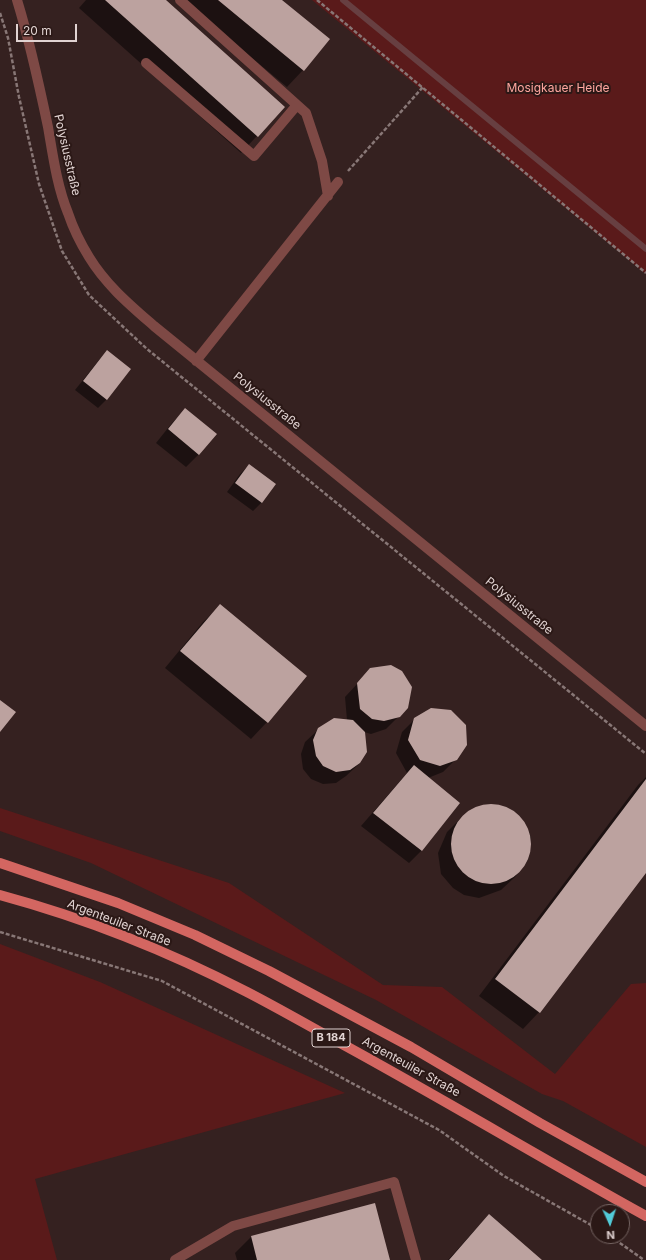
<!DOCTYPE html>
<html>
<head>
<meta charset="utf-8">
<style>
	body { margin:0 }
	#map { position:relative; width:646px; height:1260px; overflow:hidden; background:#352120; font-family:Inter,sans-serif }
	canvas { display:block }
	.north { position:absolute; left:590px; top:1204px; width:40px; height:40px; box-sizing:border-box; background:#2b1816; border:1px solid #746361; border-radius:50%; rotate:177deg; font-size:11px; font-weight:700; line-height:16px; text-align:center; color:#e1d3d2 }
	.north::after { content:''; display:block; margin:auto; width:14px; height:18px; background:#52cbd8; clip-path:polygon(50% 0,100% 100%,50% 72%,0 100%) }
	.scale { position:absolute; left:16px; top:24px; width:61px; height:18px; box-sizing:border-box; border:2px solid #e1d3d2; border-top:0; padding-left:5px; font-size:12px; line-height:14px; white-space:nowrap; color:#e1d3d2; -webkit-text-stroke:3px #2b1816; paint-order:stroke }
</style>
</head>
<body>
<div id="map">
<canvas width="646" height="1260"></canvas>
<div class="north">N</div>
<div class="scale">20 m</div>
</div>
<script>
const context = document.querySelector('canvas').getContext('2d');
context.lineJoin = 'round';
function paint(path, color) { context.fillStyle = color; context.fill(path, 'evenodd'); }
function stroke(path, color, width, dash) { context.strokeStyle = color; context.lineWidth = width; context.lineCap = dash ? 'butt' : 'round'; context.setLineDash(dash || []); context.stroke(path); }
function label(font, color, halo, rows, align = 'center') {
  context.font = font + ' Inter,sans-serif'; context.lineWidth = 4; context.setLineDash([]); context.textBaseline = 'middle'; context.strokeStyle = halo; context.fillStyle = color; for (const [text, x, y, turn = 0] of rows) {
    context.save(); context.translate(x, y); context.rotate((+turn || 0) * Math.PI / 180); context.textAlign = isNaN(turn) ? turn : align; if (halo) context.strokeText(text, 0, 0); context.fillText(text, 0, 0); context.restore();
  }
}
paint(new Path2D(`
	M312 0H646V274Z
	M0 808 229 883 383 985 442 987 555 1074 631 984 646 983V1147L563 1101 542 1094 376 1000 91 863 0 831Z
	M0 944 100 982 345 1093 35 1179 57 1260H0Z`), '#5a1a1a');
paint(new Path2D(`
	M86 0H165L284 107 241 153 79 8Z
	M182 0H281L329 39 303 70 287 87Z
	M107 352 130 370 106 400 98 408 75 390 99 360Z
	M185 410 199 454 186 467 156 443 172 423Z
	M249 465 262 502 253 511 227 492 240 474Z
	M220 606 267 722 251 739 165 668 203 622Z
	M371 669 407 708 386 729 371 734 364 732 360 763 346 776 336 783 323 784 311 779 303 769 301 754 305 742 319 729 347 720 345 697Z
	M415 719 456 759 443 772 428 778 459 804 421 851 409 863 361 826 407 773 396 753 402 732Z
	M646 777V871L539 1012 523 1029 479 996 638 785Z
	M481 806H502L520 817 531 837 528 860 515 877 501 890 479 898 464 895 453 888 441 874 438 853 447 832 460 819Z
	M489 1215 541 1260H448L473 1232Z
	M251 1237 389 1260H237L235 1253Z`), '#0007');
stroke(new Path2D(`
	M343 0 646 249`), '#673f41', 6);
paint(new Path2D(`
	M105 0H166L285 107 258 137Z
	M218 0H282L330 39 304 71Z
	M107 350 131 369 107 400 83 381Z
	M185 408 217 434 199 455 168 429Z
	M249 464 276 484 262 503 235 483Z
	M220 604 307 676 268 723 180 651Z
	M391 665 402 671 412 687 408 708 400 717 384 721 372 719 360 709 357 683 370 668Z
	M0 700 16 712 0 732Z
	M431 708 451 710 466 725 467 745 457 760 440 766 420 760 408 740 414 718Z
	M334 718 353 720 365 732 367 752 360 763 350 770 336 772 323 766 316 756 313 740 318 728Z
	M414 765 460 803 422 851 373 813Z
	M646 779V873L540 1013 495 979Z
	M451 844a40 40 0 1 1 80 0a40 40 0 1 1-80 0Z
	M375 1203 390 1260H257L251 1236Z
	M489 1214 542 1260H449Z`), '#bca29f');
stroke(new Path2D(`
	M317 0 646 273
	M0 13 8 38 19 97 39 184 62 251 89 295 147 349 646 754
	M348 171 423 87
	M0 932 162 981 439 1130 504 1176 598 1229
	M610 1236 644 1260`), '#887776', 2.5, [4, 2]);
stroke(new Path2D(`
	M17 0C30 42 39 84 48 127 53 156 57 186 68 213 73 228 81 244 89 257 106 285 130 305 154 326L646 726
	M180 0 306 113 322 161 328 196
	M146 63 254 156 297 105
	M196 361 338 182
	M175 1260 233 1226 394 1182 416 1260`), '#7e4945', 10);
stroke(new Path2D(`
	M0 863 118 903 195 935 269 971 411 1047 540 1123 646 1182
	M0 895C85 918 168 951 247 992 276 1007 304 1023 333 1039 438 1096 541 1158 646 1216`), '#d36661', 10);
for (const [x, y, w] of [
	[331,1038,38]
]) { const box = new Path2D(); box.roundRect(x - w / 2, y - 9, w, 18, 3); context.fillStyle = '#2b1816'; context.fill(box); stroke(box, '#e1d3d2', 1); }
label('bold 11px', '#e1d3d2', null, [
	["B 184",331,1038]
]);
label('12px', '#fea69f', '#2b1816', [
	["Mosigkauer Heide",558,88]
]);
label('12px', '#e1d3d2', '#2b1816', [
	["Polysiusstraße",67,155,77],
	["Polysiusstraße",267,401,39],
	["Polysiusstraße",519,606,39],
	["Argenteuiler Straße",119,923,21],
	["Argenteuiler Straße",411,1067,29]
]);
</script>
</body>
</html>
